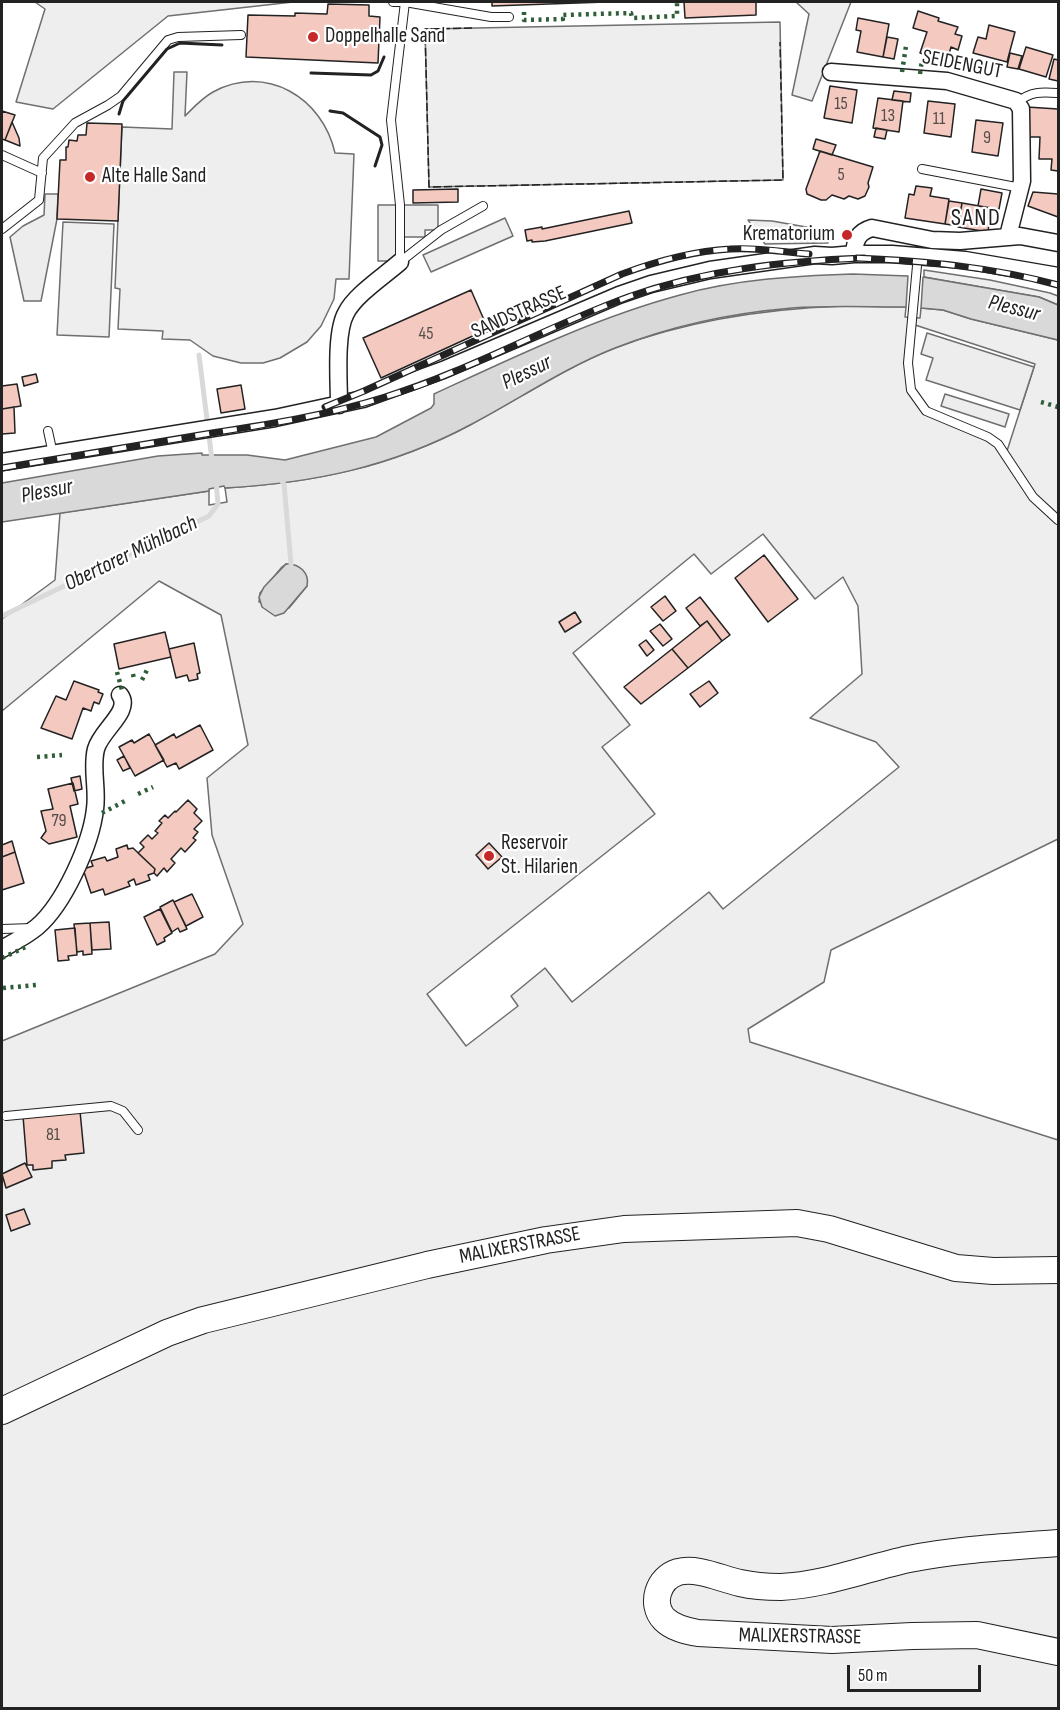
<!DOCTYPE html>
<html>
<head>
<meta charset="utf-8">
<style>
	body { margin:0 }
	#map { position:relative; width:1060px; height:1710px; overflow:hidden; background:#fff; font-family:"Sofia Sans Condensed",sans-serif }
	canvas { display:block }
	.frame { position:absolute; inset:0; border:3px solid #222; pointer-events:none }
	.scale { position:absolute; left:847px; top:1665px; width:134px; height:27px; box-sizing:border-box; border:3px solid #222; border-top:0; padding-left:8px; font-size:18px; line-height:21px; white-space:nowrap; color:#222; -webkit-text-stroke:4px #fff; paint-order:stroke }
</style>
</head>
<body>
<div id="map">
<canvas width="1060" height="1710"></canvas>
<div class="frame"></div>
<div class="scale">50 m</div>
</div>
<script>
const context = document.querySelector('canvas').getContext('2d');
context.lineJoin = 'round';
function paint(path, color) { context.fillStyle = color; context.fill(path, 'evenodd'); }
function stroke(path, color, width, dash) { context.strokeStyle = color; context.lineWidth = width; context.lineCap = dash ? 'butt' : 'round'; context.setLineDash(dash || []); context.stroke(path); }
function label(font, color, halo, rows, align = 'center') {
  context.font = font + ' "Sofia Sans Condensed",sans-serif'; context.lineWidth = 4.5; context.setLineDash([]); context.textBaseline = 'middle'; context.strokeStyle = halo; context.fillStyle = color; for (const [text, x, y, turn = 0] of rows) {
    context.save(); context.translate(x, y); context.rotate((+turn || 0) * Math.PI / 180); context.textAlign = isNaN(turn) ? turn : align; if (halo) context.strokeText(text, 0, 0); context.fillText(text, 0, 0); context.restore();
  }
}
const green = new Path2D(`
	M35 2H293L168 16 53 109 16 102 45 9Z
	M796 2H851L812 101 792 95 809 14Z
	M780 22 783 180 429 187 425 29Z
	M174 72H187L185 116C194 107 202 98 213 92 266 63 323 98 335 153L354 154 349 279H336L334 299 321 326 307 342 280 358 263 363H241L213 356 190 340 162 339 163 331 118 329 120 289 115 288 122 127 172 129Z
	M63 222 114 224 109 337 57 335Z
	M924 270 990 280 1050 293 1058 296V305L1039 297 924 277Z
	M842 306 906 307 905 317 920 318 921 308 943 310 971 319 1058 340V839L831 950 824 982 748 1029 750 1042 1058 1140V1708H2V1041L215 954 243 924 212 835 207 778 248 745 221 615 159 581 2 711V619L55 580 60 513 209 491V505L227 502 225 488C313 483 391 467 470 425 519 399 564 368 615 348 688 320 764 309 842 306ZM912 324 1035 364 1006 454 988 437 920 405 909 380ZM763 534 815 599 843 577 858 606 862 674 810 718 876 742 899 767 723 909 709 892 572 1002 545 968 511 996 518 1006 466 1046 427 994 655 814 602 747 630 725 573 653 694 554 711 574ZM286 564H291L307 586 289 608 259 602 260 593 282 567Z`);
paint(green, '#eee');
stroke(green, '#6f6f6f', 1.5);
const parking = new Path2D(`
	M45 194H58L57 219 41 301H24L10 237 23 226 44 215Z
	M378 205H438V230H425V237H400V261H378Z
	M505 218 513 236 431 272 423 255Z
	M748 220 772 221 829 231 828 243 765 244Z
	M927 333 1034 367 1020 410 926 380 933 358 921 354Z
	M945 394 1009 414 1005 427 941 406Z`);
paint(parking, '#ededed');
stroke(parking, '#6f6f6f', 1.5);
const water = new Path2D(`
	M853 274 908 276 906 307C868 307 830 305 792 308 732 313 671 326 615 348 564 368 518 400 470 425 391 467 314 483 225 488L224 486 209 489V491L2 522V483L158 456 202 453V455H247L285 460 376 437 431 408 434 404V394C514 357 595 318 680 295 736 279 795 276 853 274Z
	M923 277 1039 297 1058 305V340L971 319 943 310 921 308Z
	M286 564C299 563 310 573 307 586L284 613 275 616 262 607 259 597 264 587Z`);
paint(water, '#d9d9d9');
stroke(water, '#6f6f6f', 1.5);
stroke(new Path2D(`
	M199 355 212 460
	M281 480 284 484 291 564
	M2 616 209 516 218 504 216 481`), '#d9d9d9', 5);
const building = new Path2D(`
	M492 2H606L492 6Z
	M684 2H756V15L685 18Z
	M328 4 369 5V16L380 17 378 63 246 57 248 15 295 16V13L327 14Z
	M918 11 939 18 938 21 958 27 955 34 962 36 958 50 951 47 947 61 920 53 927 32 913 28Z
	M858 18 889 24 883 57 857 52 861 31 856 30Z
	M989 25 1015 32 1007 62 973 53 978 37 986 39Z
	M887 37 898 39 894 59 883 57Z
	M1026 47 1053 55 1046 77 1019 69Z
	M1010 53 1022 56 1018 69 1007 67Z
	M1054 59 1058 60V81L1049 79Z
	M830 86 857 90 852 123 824 118Z
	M894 91 911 93 910 102 892 100Z
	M878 98 903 101 899 132 873 128Z
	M928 101 955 104 951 137 924 133Z
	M1027 107 1058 109V171L1051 170 1052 159H1039L1040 137H1026Z
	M2 111 15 115 5 140 2 139Z
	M976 120 1003 123 998 156 972 152Z
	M12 122 19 138 20 146 5 140Z
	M87 123 122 124 118 221 57 219 60 160H66V147H68L69 140 77 141 78 135H86Z
	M876 128 887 130 885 139 874 137Z
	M816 139 836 145 832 155 813 149Z
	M820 151 873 167 868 183 869 187 865 196 858 199 849 196 844 199 832 195 826 200H821L807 194 806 189Z
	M916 186 932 188 930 196 949 199 945 224 905 218 909 194 914 195Z
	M458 189V202L413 203V190Z
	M981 189 1002 193 999 209 978 206Z
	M1033 192 1058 194V217L1028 206Z
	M949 201 962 203 958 226 945 224Z
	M962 203 991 208 988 232 958 227Z
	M629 211 632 223 545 241 532 242V240L527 241 525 230 542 227V229Z
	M471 290 488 329 381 378 363 338Z
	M36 374 38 382 24 386 22 377Z
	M17 384 21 406 2 409V386Z
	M241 385 245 409 221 413 217 389Z
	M14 407 15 433 2 434V409Z
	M764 555 798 599 768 622 735 578Z
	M665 596 676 611 663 621 651 607Z
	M700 597 730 635 722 641 707 621 700 626 686 608Z
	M575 612 581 622 565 632 559 622Z
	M707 621 722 641 688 668 672 649Z
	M660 624 672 639 663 646 650 631Z
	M165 632 171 657 119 669 114 644Z
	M646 640 654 650 647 656 639 645Z
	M194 643 200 673 197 674 198 679 189 681 187 675 176 678 169 649Z
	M672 649 688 668 641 704 624 687Z
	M74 681 99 690 98 692 103 694 99 704 94 702 91 711 83 708 72 739 41 728 56 696 66 700Z
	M709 681 718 693 700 707 690 694Z
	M200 725 213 750 179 769 176 763 167 767 155 745 174 734 176 738Z
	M149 734 164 760 135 776 119 747 132 740 134 743Z
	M124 756 130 768 123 771 117 760Z
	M80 776 82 789 74 791 71 778Z
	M73 783 78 804 70 806 77 837 49 844 41 838 46 831 41 811 53 809 48 789Z
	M188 800 197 809 194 813 202 821 194 829 198 832 193 838 196 840 185 852 181 848 171 859 175 863 167 872 164 868 157 876 154 873 155 869 138 853 144 847 140 843 148 835 152 839 158 833 155 831 162 823 159 821 165 815 168 818 175 811 176 812Z
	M12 841 15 852 2 857V845Z
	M489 843 502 857 488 869 476 855Z
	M127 845 128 849 133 848 155 869 154 873 148 875 150 880 136 885 134 879 128 882 130 886 105 895 103 889 91 893 83 869 93 866 91 861 105 857 107 861 118 857 116 849Z
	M15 852 24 883 2 890V857Z
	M192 894 203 917 186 926 174 902Z
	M173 900 187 929 180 932 178 928 172 932 160 907Z
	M160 909 172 933 164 938 165 941 157 945 144 917Z
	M109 922 111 949 92 950 90 923Z
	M90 923 92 954 83 955V951L77 952 74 924Z
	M75 928 77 955 68 956 69 960 58 961 55 930Z
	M80 1111 84 1153 65 1155 66 1160 52 1161V1168L33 1170V1165H27L23 1116Z
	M25 1163 32 1177 6 1188 2 1174Z
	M24 1209 30 1224 11 1231 6 1215Z`);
paint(building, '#f3c9c0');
stroke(building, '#222', 1.5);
const lane = new Path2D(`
	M393 2H405L391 120 400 205V262
	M405 2 491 17H509
	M1018 102C1031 91 1042 92 1058 93
	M2 155 42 173
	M922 169 1021 188
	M2 229 39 200 43 158 75 123 108 105 121 96 168 40 178 37 241 35
	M918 255 908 363 911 390 926 411 988 437 998 444 1033 497 1058 520
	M400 262 441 230 483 206
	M48 431 53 454
	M2 929 32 928
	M6 1116 111 1106 123 1111 138 1130`);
const street = new Path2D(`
	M831 72 947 81 1016 101 1021 109 1022 181 1008 236
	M854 254C855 240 858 232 872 228L932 240 960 241 1020 236 1058 243
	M339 405C339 381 335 333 346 313 355 295 384 276 400 262
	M2 462 275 418 363 399 443 370 619 295 651 284 710 270 815 255 832 256 854 254H892L965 260 1058 276
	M2 949C14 942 26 936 37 927 64 904 91 844 95 809 98 789 91 768 96 749 101 730 132 711 120 695`);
const primary = new Path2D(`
	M2 1411 167 1333 203 1320 427 1265 546 1240 624 1229 797 1223 829 1229 956 1268 993 1271 1058 1270
	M1058 1543C1009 1547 959 1549 909 1559 867 1568 825 1585 781 1587 767 1587 753 1586 740 1583 721 1579 698 1567 678 1572 658 1578 650 1604 664 1619 673 1628 686 1631 698 1633L832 1640 912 1636 977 1635 1058 1652`);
stroke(lane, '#222', 10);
stroke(street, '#222', 19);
stroke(primary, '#222', 28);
stroke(lane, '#fff', 8);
stroke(street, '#fff', 16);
stroke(primary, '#fff', 26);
const rail = new Path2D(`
	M857 258C926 261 992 267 1058 285
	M325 407 364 391 622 274C657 261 693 251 730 249 756 247 783 252 809 254
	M2 468C72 456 142 445 212 433 270 424 328 415 385 397 469 371 546 327 628 297 704 270 784 261 864 258`);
stroke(rail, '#222', 7);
stroke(rail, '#fff', 4.5, [14]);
stroke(new Path2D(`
	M524 12V20L563 19 562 15 631 13 632 18 677 16V2
	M902 72 906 46
	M920 74 922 60
	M1041 402 1058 407
	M117 672 122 690
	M133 674 134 679
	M142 680 148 668
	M37 757 62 755
	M138 794 153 787
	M102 813 127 800
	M2 958 28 946
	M3 988 37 985`), '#2f5e38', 4.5, [3, 4.5]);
stroke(new Path2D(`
	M472 28 425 29 429 187 783 180 780 42`), '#222', 1.5, [8, 3]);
stroke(new Path2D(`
	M311 73 371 75 378 71 384 57
	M330 111 343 113 380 137 382 145 375 166
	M119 114 123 101 167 49 180 43 222 45`), '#222', 3);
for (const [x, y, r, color] of [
	[313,37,6,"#c62828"],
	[90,177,6,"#c62828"],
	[847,235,6,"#c62828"],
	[489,856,6,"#c62828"]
]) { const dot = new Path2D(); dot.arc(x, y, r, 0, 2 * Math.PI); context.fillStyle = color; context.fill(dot); stroke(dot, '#fff', 2); }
label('18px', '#564c4a', null, [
	["15",841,104],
	["13",888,116],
	["11",939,119],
	["9",987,138],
	["5",841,175],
	["45",426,334],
	["79",59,821],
	["81",53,1135]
]);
label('21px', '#222', '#fff', [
	["Doppelhalle Sand",325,37],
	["Alte Halle Sand",102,177],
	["Krematorium",835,235,"right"],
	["Reservoir",501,844],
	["St. Hilarien",501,868]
], 'left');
label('21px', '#222', '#fff', [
	["SEIDENGUT",962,65,11],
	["SANDSTRASSE",519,313,-24],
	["MALIXERSTRASSE",520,1246,-11],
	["MALIXERSTRASSE",800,1637,1]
]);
label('italic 22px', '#222', '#fff', [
	["Plessur",1014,309,14],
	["Plessur",527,373,-26],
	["Plessur",47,492,-11],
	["Obertorer Mühlbach",131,554,-26]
]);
context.letterSpacing = '1.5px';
label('24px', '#222', '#fff', [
	["SAND",976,219]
]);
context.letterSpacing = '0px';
</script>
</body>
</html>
